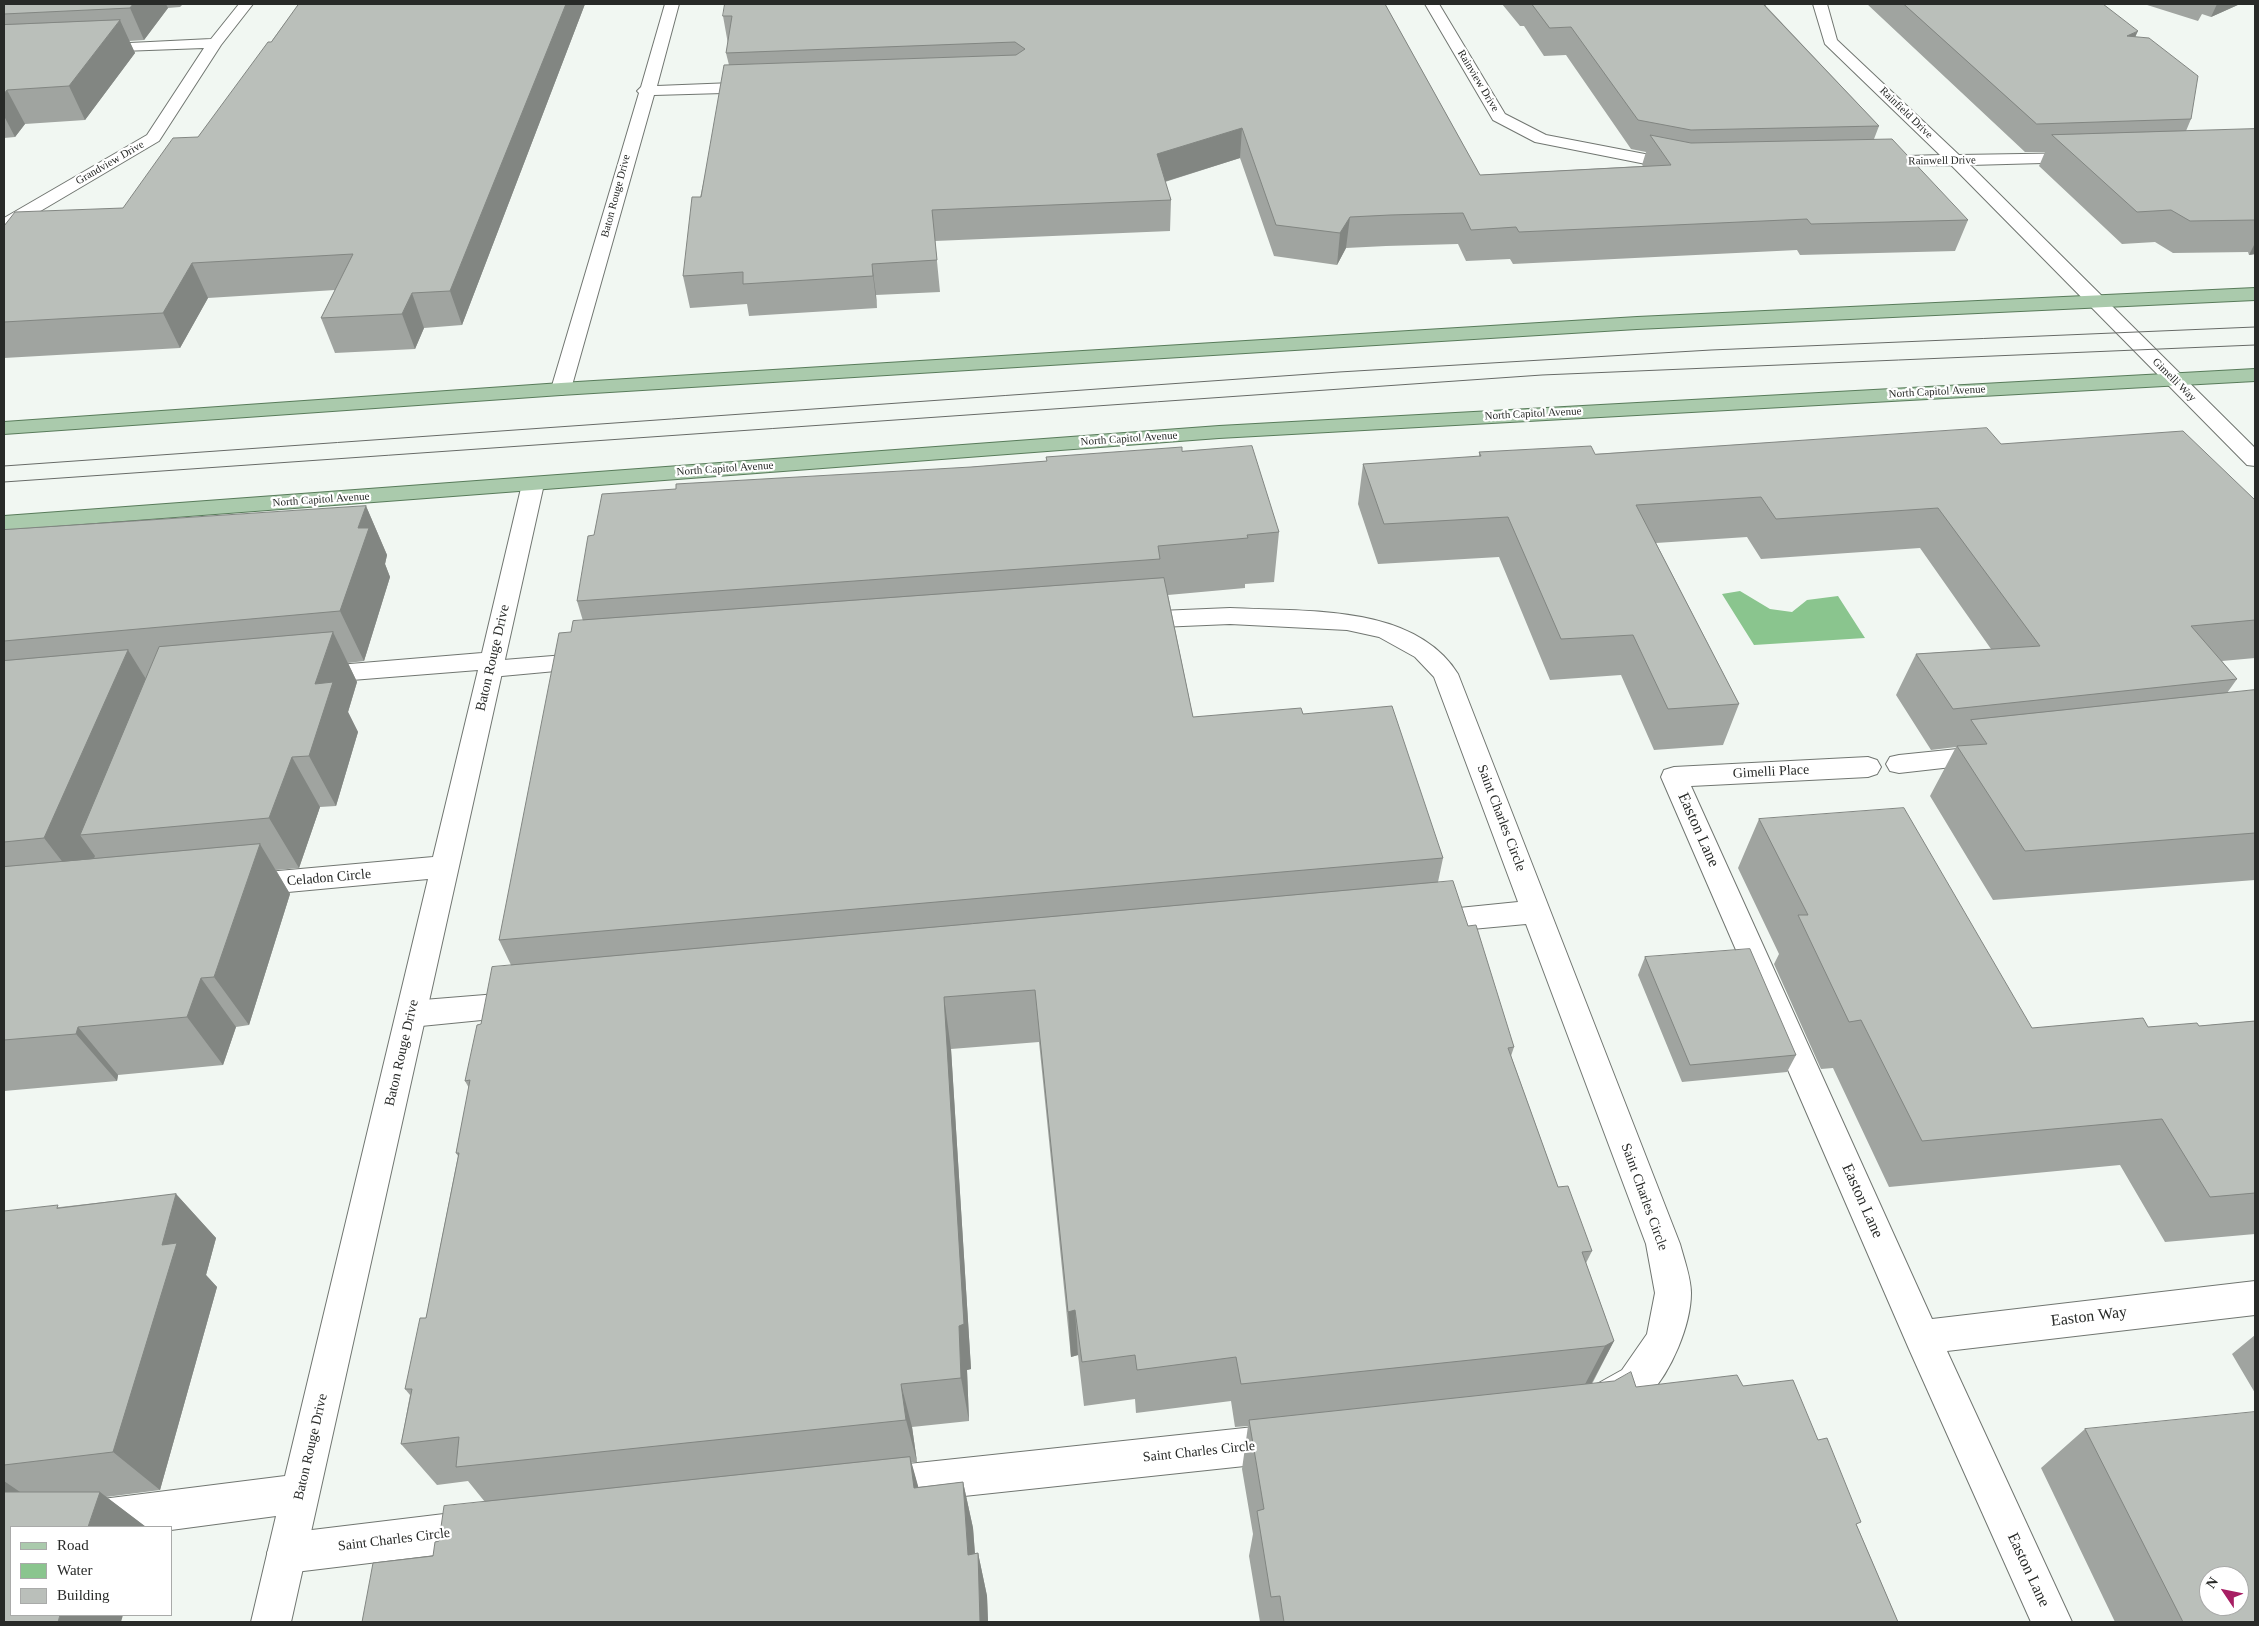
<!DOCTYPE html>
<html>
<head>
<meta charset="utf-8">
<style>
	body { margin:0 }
	#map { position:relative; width:2259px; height:1626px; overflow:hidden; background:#f1f7f2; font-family:Georgia,serif }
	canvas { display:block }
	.frame { position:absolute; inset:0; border:5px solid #282a28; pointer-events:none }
	.legend { position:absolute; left:10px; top:1526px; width:162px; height:90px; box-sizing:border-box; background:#fff; border:1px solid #a9aaa9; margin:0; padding:6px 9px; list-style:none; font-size:15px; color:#282a28 }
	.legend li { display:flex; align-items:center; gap:10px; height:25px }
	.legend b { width:25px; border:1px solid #a9aaa9 }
	.north { position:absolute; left:2199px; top:1566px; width:50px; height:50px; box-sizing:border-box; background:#fff; border:1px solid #a9aaa9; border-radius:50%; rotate:304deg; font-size:14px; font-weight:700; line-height:20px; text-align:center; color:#282a28 }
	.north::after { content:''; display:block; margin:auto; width:18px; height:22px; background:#a71e63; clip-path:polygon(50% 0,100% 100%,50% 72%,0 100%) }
</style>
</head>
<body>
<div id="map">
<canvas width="2259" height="1626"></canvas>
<div class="frame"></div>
<ul class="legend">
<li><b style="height:6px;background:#aacaac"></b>Road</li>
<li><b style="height:14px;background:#8ac58e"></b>Water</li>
<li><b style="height:14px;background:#babfba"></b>Building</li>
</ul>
<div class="north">N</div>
</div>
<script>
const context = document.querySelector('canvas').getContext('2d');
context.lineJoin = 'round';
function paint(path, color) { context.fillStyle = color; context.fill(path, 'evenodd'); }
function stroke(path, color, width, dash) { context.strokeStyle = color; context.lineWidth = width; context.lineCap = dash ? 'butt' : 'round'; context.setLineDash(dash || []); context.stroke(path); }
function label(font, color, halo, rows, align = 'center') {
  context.font = font + ' Georgia,serif'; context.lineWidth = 4.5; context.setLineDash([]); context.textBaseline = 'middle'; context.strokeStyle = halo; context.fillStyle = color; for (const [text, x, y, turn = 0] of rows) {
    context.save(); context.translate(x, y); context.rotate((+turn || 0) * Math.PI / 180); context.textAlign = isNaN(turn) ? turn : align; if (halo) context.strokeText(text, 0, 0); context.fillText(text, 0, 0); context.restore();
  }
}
paint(new Path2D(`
	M1740 591 1770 609 1792 612 1807 600 1838 596 1865 638 1754 645 1722 594Z`), '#8ac58e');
const service = new Path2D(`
	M1230 608C1303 612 1414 603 1458 674L1680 1244C1684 1259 1691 1278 1691 1293 1691 1325 1671 1372 1649 1395 1639 1405 1614 1415 1601 1420L1588 1415 1582 1402 1588 1389 1622 1370 1647 1334 1655 1293 1646 1244 1526 924 1429 933 1419 930 1414 922 1419 914 1429 911 1518 902 1434 677 1415 657 1379 637 1347 630 1230 624 1136 628 1127 626 1124 620 1127 614 1136 612Z
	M590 653 599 655 603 661 599 667 491 677 482 675 478 669 482 663 491 661Z
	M522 992 533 995 537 1004 533 1013 522 1016 411 1027 400 1023 396 1014 400 1005 411 1001Z
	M1282 1424 1295 1430 1301 1443 1295 1456 1282 1462 880 1505 866 1500 861 1486 866 1472 880 1467Z
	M477 1510 491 1516 497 1530 491 1544 477 1550 287 1573 273 1567 267 1553 273 1539 287 1533Z`);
const minor = new Path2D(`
	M239 4H253L221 45 159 141 10 229 4 230V218L147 135 204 48 94 52 87 48 89 45 211 39Z
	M665 4H679L657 86 758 82 766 87 758 92 654 95 571 389 568 393 561 395 554 393 551 389 639 93 637 91 641 87Z
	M1425 4H1439L1505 114 1546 135 1681 161 1687 162 1689 166 1687 170 1681 171 1535 142 1493 120Z
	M1813 4H1827L1837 40 1959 155 2085 153 2087 157 2085 161 2079 162 1970 165 2255 448V466L2247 465 1951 165 1871 166 1869 162 1871 158 1877 157 1940 155 1825 44Z
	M533 477 541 479 544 484 291 1622H251L276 1516 171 1530V1527H19L25 1513 39 1507 285 1476 428 879 245 896 235 893 231 885 235 877 245 874 433 857 478 670 314 683 305 681 301 675 305 669 314 667 482 653 522 484 525 479Z
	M1987 746 1996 748 2000 755 1996 762 1899 773 1890 771 1886 764 1890 757 1899 755Z
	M1868 757 1877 760 1881 767 1877 774 1868 777 1691 786 1932 1319 2255 1281V1315L1947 1351 2072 1622H2031L1909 1349 1661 777 1664 770 1674 767Z`);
const primary = new Path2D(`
	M2255 288V300L1637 329 561 395 4 434V422L561 383 1637 317Z
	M2255 369V381L1219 438 4 530V516L1219 426Z`);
stroke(service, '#717671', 2);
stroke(minor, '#717671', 2);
stroke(primary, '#587b5a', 2);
paint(service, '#fff');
paint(minor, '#fff');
paint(primary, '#aacaac');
stroke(new Path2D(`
	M4 466 1339 372 1711 350 2255 327
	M4 482 1542 375 2255 345`), '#676a67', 1);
paint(new Path2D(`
	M4 4H183L180 7 168 8 144 40 129 41 135 53 85 120 25 124 15 137 4 138Z
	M299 4H585L462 325 424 328 415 349 335 353 321 318 335 290 208 298 180 348 4 358V226L123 208 198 137 271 42Z
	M1385 4 1480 175 1643 166 1642 165 1646 152 1631 149 1566 55 1544 56 1524 26H1520L1502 4H1766V6L1879 126 1874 139 1968 220 1955 251 1800 255 1797 250 1513 264 1510 259 1466 261 1458 244 1386 246 1346 248 1337 265 1274 256 1240 158 1165 182 1171 200 1170 231 935 241 940 292 876 295 877 308 749 316 747 304 690 308 683 276 729 65 726 53 728 44 723 16Z
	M1867 4H2103L2136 37 2191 119 2186 131 2255 129V254L2249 255 2248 252 2173 253 2155 242 2122 244 2039 166 2045 152H2025Z
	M2144 4H2240L2211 17 2202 14 2198 21Z
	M2001 444 2255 500V658L2222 661 2237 679 2227 693 2255 690V880L1993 900 1930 796 1956 747 1931 750 1896 695 1916 654 1991 649 1920 548 1761 559 1747 537 1656 543 1739 704 1723 745 1654 750 1621 675 1550 680 1499 557 1378 564 1358 504 1363 464 1479 457V452L1595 454Z
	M1182 451 1279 532 1274 582 1245 584V588L1168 595 1193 717 1303 714 1443 858 1438 882 1468 926 1514 1047 1511 1056 1558 1187 1592 1251 1586 1263 1614 1341 1592 1384 1636 1387 1743 1386 1818 1440 1857 1526 1898 1622H1260L1249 1556 1253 1534 1242 1469 1248 1426 1235 1427 1231 1401 1136 1413 1135 1399 1084 1406 1078 1355 1071 1357 1039 1042 951 1049 971 1369 967 1370 969 1421 912 1427 917 1462H911L918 1487 963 1482 973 1528 975 1553H978L987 1596 988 1622H362L433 1556 439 1541 485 1502 468 1481 437 1485 401 1444 410 1395 405 1389 426 1318 458 1156 456 1153 469 1088 465 1081 481 1024 511 965 499 940 583 621 577 601 594 535 971 467 1047 461 1046 457Z
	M366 506 387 555 385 564 390 577 364 661 348 663 357 682 348 712 358 732 336 806 320 807 299 868 276 870 290 894 249 1025 236 1027 223 1065 118 1075 117 1081 4 1091V530Z
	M1759 819 2032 1028 2148 1027 2199 1026 2255 1021V1234L2165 1242 2120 1165 1889 1187 1833 1068 1821 1069 1774 964 1779 954 1738 868Z
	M1645 957 1796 1055 1787 1072 1682 1082 1638 975Z
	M176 1194 216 1238 206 1275 217 1287 160 1490 106 1497 146 1527 4 1622V1211L60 1207Z
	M2255 1335V1393L2232 1354Z
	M2085 1429 2255 1622H2115L2041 1468Z`), '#a0a4a0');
paint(new Path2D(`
	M133 4H166L168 8 144 40 130 8Z
	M566 4H585L462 325 450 291Z
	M2217 4H2240L2211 17Z
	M120 20 135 53 85 120 69 86Z
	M2138 31 2126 57 2127 36Z
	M7 90 25 124 15 137 4 116V94Z
	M1242 128 1240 158 1157 184V154Z
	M1350 217 1346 248 1337 265 1340 233Z
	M2255 243V254L2249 255Z
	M192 263 208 298 180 348 163 313Z
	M872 264 876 295 877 308 873 276Z
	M412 293 424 328 415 349 402 314Z
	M366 506 387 555 385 564 390 577 364 661 340 611 358 528Z
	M333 632 357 682 348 712 358 732 336 806 309 756 315 684Z
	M128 650 159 700 80 835 95 856 82 887 44 838Z
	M292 757 320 807 299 868 269 818Z
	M260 844 290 894 249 1025 214 977Z
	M201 978 236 1027 223 1065 187 1017Z
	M944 997 951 1049 971 1369 967 1370 969 1421 961 1378Z
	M78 1027 118 1075 117 1081 76 1034Z
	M176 1194 216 1238 206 1275 217 1287 160 1490 113 1452 162 1245Z
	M1075 1310 1078 1355 1071 1357 1068 1312Z
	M1614 1341 1590 1386 1582 1390 1605 1346Z
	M901 1384 912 1427 917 1462 906 1420Z
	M910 1457 923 1504 914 1488Z
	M4 1481 39 1505 4 1501Z
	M963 1482 973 1528 978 1598 968 1555Z
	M100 1492 146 1527H88Z
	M978 1553 987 1596 988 1622H980Z
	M60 1615H123L121 1622H58Z`), '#828682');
const building = new Path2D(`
	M4 4H133L130 8 4 14Z
	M299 4H566L450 291 412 293 402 314 321 318 353 254 192 263 163 313 4 322V226L15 212 123 208 173 138 198 137 268 42H271Z
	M725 4H1385L1480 175 1671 165 1650 135 1691 143 1892 139 1968 220 1811 224 1807 219 1519 232 1516 227 1471 230 1463 213 1390 215 1350 217 1340 233 1276 225 1242 128 1157 154 1171 200 932 210 937 260 872 264 873 276 743 284V272L683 276 692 197H701L724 65 1016 55 1025 49 1015 42 726 53 732 16H723Z
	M1532 4H1763L1879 126 1691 130 1638 120 1571 27 1550 28Z
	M1904 4H2103L2138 31 2127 36 2149 38 2198 76 2191 119 2037 124Z
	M120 20 69 86 7 90 4 94V25Z
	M2255 129V220L2190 221 2171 210 2137 212 2052 135Z
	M1987 428 2001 444 2183 431 2255 500V620L2191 626 2237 679 1953 709 1916 654 2040 646 1938 508 1776 519 1761 497 1636 505 1739 704 1668 709 1633 635 1561 639 1508 517 1384 524 1363 464 1481 456 1479 452 1591 446 1595 454Z
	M1252 446 1279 532 1247 535 1248 538 1158 546 1160 559 577 601 588 536 594 535 602 494 676 489V484L971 467 1047 461 1046 457 1182 447V451Z
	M366 506 358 528H369L340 611 4 641V530Z
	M1164 578 1193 717 1301 708 1303 714 1392 706 1443 858 499 940 559 633 571 632 573 621Z
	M333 632 315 684 333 682 309 756 292 757 269 818 80 835 159 647Z
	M128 650 44 838 4 842V661Z
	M2255 690V833L2025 851 1957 746 1987 744 1971 720Z
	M1904 808 2032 1028 2143 1018 2148 1027 2197 1023 2199 1026 2255 1021V1193L2210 1197 2162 1119 1922 1141 1861 1020 1849 1022 1798 915H1808L1759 819Z
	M260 844 214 977 201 978 187 1017 78 1027 76 1034 4 1040V867Z
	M1453 881 1468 926 1476 925 1514 1047 1508 1048 1558 1187 1568 1186 1592 1251 1582 1252 1614 1341 1605 1346 1241 1384 1236 1357 1137 1370 1135 1355 1082 1362 1075 1310 1068 1312 1035 990 944 997 964 1324 959 1326 961 1378 901 1384 906 1420 456 1467 459 1437 401 1444 412 1389H405L420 1318H426L459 1153H456L470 1080 465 1081 477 1025 481 1024 492 967Z
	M1750 949 1796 1055 1690 1065 1645 957Z
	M176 1194 162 1245 177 1243 113 1452 4 1465V1211L58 1205 57 1208Z
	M1631 1372 1636 1387 1737 1375 1743 1386 1793 1380 1818 1440 1827 1438 1861 1522 1856 1524 1898 1622H1284L1280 1596 1271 1597 1257 1511 1264 1509 1249 1420 1614 1381Z
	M2255 1412V1622H2183L2085 1429ZM2209 1576H2239V1606H2209Z
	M910 1457 914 1488 963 1482 968 1555 978 1553 980 1622H362L373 1563 433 1556 435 1542 439 1541 444 1506Z
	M4 1492H100L88 1527H11V1615H60L58 1622H4Z`);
paint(building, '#babfba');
stroke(building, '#828682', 1);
label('11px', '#282a28', '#fff', [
	["Rainview Drive",1478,81,59],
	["Rainfield Drive",1906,113,44],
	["Rainwell Drive",1942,161,-1],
	["Grandview Drive",110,163,-30],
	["Baton Rouge Drive",616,196,-75],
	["Gimelli Way",2174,380,45],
	["North Capitol Avenue",1937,392,-3],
	["North Capitol Avenue",1533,414,-3],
	["North Capitol Avenue",1129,439,-4],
	["North Capitol Avenue",725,469,-4],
	["North Capitol Avenue",321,500,-4]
]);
label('14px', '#282a28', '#fff', [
	["Baton Rouge Drive",493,658,-77],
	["Gimelli Place",1771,772,-3],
	["Saint Charles Circle",1501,818,69],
	["Celadon Circle",329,878,-5],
	["Baton Rouge Drive",402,1053,-77],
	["Saint Charles Circle",1644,1197,70],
	["Baton Rouge Drive",311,1447,-77],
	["Saint Charles Circle",1199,1452,-6],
	["Saint Charles Circle",394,1540,-7]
]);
label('16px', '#282a28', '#fff', [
	["Easton Lane",1698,830,66],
	["Easton Lane",1862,1201,66],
	["Easton Way",2089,1317,-7],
	["Easton Lane",2028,1570,65]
]);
</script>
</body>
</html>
